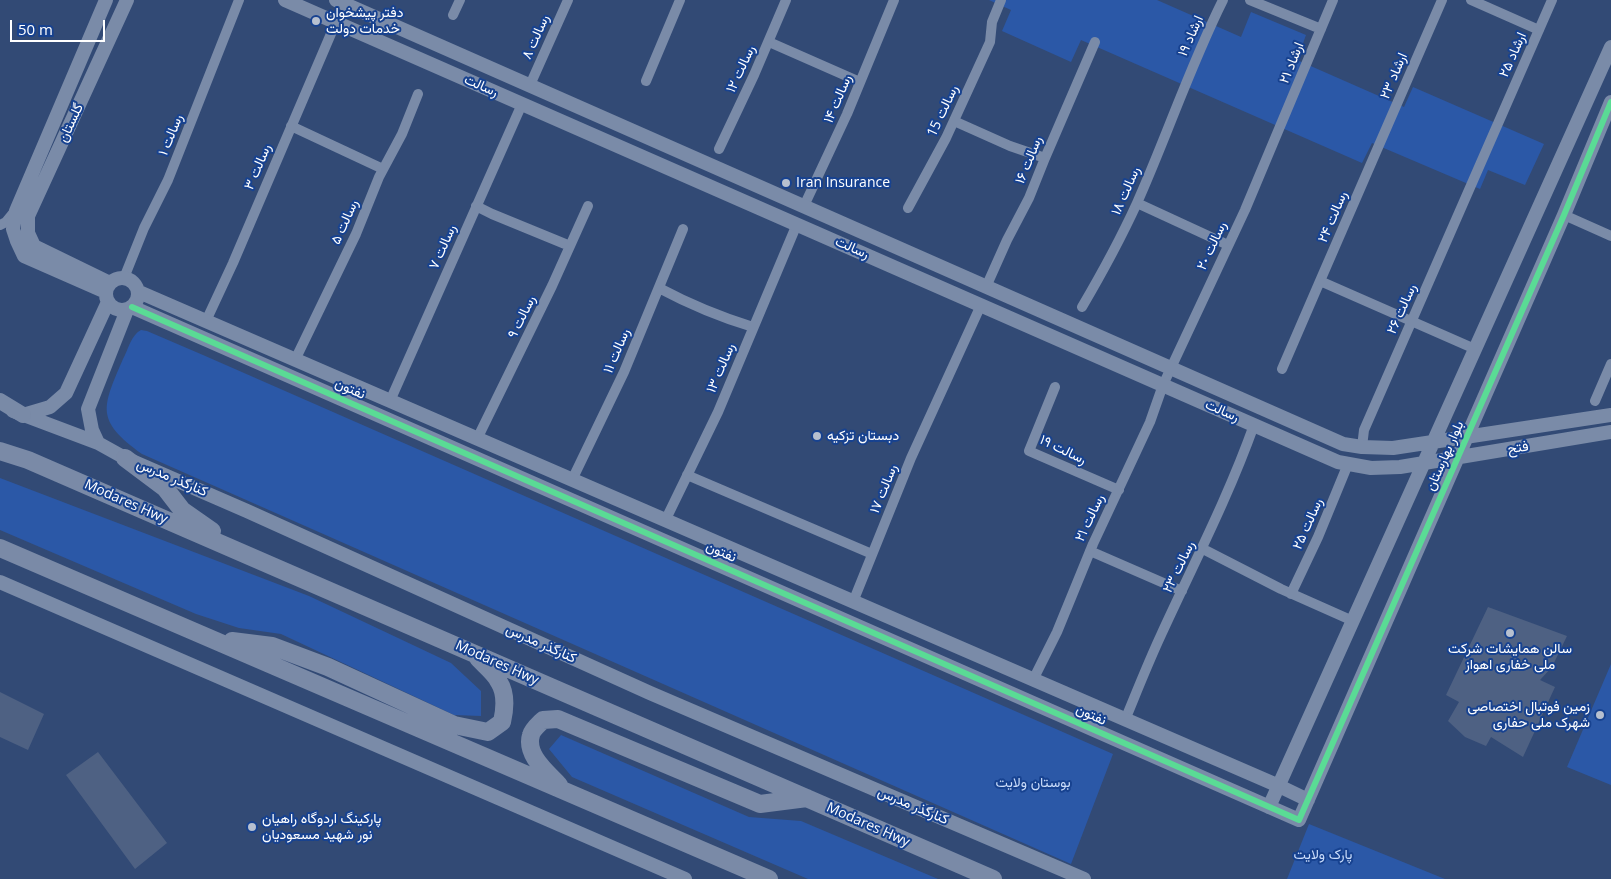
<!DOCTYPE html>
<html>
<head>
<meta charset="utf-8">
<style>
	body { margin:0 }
	#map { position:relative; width:1611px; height:879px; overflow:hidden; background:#324a75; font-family:"Open Sans",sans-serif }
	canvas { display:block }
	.scale { position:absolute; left:10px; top:20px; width:95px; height:22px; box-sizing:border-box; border:2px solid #fff; border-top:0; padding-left:6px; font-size:15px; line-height:18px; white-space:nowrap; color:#fff; -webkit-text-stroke:4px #174290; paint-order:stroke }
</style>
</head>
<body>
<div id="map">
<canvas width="1611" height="879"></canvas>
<div class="scale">50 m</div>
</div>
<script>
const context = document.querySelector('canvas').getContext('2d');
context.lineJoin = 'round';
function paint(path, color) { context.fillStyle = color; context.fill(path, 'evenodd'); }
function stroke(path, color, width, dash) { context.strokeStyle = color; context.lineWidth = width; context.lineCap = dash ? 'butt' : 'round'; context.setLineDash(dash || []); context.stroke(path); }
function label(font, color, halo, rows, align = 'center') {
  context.font = font + ' "Open Sans",Vazirmatn,sans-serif'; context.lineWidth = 4; context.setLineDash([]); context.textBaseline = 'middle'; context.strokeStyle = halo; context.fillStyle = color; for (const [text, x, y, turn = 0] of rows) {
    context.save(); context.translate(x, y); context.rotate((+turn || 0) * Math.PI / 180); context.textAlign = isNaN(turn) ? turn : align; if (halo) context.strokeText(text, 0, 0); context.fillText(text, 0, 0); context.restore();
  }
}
paint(new Path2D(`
	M989 0H1157L1241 37 1251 12 1306 35 1297 60 1404 107 1413 87 1544 144 1525 185 1488 170 1480 189 1372 143 1362 163 1081 40 1071 62 1002 31 1011 10Z
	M141 330 147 331 203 355 1113 754 1071 864 142 454C95 420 102 408 123 359 128 350 131 335 141 330Z
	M0 478 309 596 451 663 481 691V716L454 715 281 634 239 628 196 614 0 530Z
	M1611 664V785L1567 767Z
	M561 735 749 817 801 821 938 879H808L572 777 549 749Z
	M1309 824 1445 879H1287Z`), '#2b58a7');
paint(new Path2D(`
	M1488 607 1567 636 1552 667 1540 680 1555 687 1523 757 1491 737 1486 746 1465 737 1448 721 1459 702 1446 695Z
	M0 692 44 714 28 750 0 737Z
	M98 752 167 843 135 869 66 775Z`), '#4e6183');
stroke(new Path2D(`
	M1250 0 1321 29
	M1471 0 1539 30
	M453 15 460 0
	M769 42 860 82
	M646 81 680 0
	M530 85 568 0
	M954 121 1010 146 1045 158
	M291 126 383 169
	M719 149 754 75 786 0
	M1137 203 1228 245
	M476 206 492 214 570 246
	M804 206 847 114 894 0
	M908 208 946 138 990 42 992 22 1001 0
	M1564 215 1611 236
	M0 225 6 222 15 211
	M124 278 144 228 168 180 239 0
	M1320 281 1442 0
	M986 287 1007 240 1029 198 1045 158 1095 42
	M659 288C689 304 720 317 753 327
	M1082 307C1102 273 1121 238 1137 203 1167 136 1190 66 1223 0
	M206 321 233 263 336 22
	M295 360 356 234 379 177 402 134 418 94
	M1282 369 1320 281 1475 349
	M1055 387 1029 451 1119 490
	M390 401 522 104
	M1595 401 1611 364
	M477 439 552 286 588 206
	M1362 447 1364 430 1552 0
	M687 475 872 554
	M572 480 624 372 683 229
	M665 521 718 412 797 224
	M1203 549 1281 589 1353 621
	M1090 551 1182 591
	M1291 594 1318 537 1348 464
	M853 602 911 458 981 305
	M1033 680 1057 632 1093 544 1150 422 1163 385 1245 210 1333 0
	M1125 720C1137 691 1148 663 1161 635 1193 565 1228 498 1254 425`), '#7a8ba8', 10);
stroke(new Path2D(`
	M285 0 1338 462 1371 468 1400 467 1611 432
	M336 0 1343 444 1362 447 1393 448 1611 415
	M106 294a16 16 0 1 1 32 0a16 16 0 1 1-32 0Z
	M110 283 34 246 28 233V216L127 0
	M106 292 24 256 17 241 13 229 16 211 106 0
	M139 292 1279 786 1308 800
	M132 307 1299 820 1564 215 1611 102
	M13 411 98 443 125 458 247 511 650 693 1084 879
	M23 415 50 407 66 393 108 302
	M98 443 92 430 88 409 127 310
	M0 582 685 879
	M1269 807 1611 47`), '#7a8ba8', 14);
stroke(new Path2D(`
	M0 401 23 415`), '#798aa7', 16);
stroke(new Path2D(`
	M0 451 28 460 993 879
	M125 458 165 488 182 510 212 531
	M0 548 769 879
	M232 641 272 646 328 667 454 725 488 732 502 722C505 709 506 693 499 682 495 673 484 665 478 658
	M559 785C547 772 525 755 531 735 532 730 539 724 543 720L558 719 760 804 807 798`), '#7a8aa7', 18);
stroke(new Path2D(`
	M132 307 1299 820 1564 215 1611 102`), '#5adb95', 6);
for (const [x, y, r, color] of [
	[316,21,5,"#b7c0cf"],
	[786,183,5,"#b7c0cf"],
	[817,436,5,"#b7c0cf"],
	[1510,633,5,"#b7c0cf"],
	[1600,715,5,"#b7c0cf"],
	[252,827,5,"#b7c0cf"]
]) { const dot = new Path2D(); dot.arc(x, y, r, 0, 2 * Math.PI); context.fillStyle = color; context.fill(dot); stroke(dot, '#174290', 2); }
label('14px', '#fff', '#174290', [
	["دفتر پیشخوان",326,13],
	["خدمات دولت",326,29],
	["Iran Insurance",796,183],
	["دبستان تزکیه",827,436],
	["سالن همایشات شرکت",1510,649,"center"],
	["ملی خفاری اهواز",1510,665,"center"],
	["زمین فوتبال اختصاصی",1590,707,"right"],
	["شهرک ملی حفاری",1590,723,"right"],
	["پارکینگ اردوگاه راهیان",262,819],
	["نور شهید مسعودیان",262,835]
], 'left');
label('14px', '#fff', '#174290', [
	["ارشاد ۱۹",1191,36,-66],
	["رسالت ۸",536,37,-66],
	["ارشاد ۲۵",1513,55,-66],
	["ارشاد ۲۱",1292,63,-68],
	["رسالت ۱۲",741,69,-65],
	["ارشاد ۲۳",1394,76,-67],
	["رسالت",481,86,24],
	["رسالت ۱۴",838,99,-67],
	["رسالت 15",943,111,-65],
	["گلستان",71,123,-65],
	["رسالت ۱",171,135,-68],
	["رسالت ۱۶",1029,160,-68],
	["رسالت ۳",258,167,-67],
	["رسالت ۱۸",1126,191,-66],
	["رسالت ۲۴",1333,217,-67],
	["رسالت ۵",345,222,-66],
	["رسالت ٢٠",1212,246,-65],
	["رسالت ۷",443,247,-66],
	["رسالت",852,248,24],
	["رسالت ۲۶",1402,309,-66],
	["رسالت ۹",522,317,-64],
	["رسالت ۱۱",617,351,-67],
	["رسالت ۱۳",721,368,-67],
	["نفتون",350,389,24],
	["رسالت",1222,411,24],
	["فتح",1518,448,-9],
	["رسالت ۱۹",1063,450,26],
	["بلوار بهارستان",1445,456,-66],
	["کنارگذر مدرس",172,478,23],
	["رسالت ۱۷",884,489,-68],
	["Modares Hwy",126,502,24],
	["رسالت ۲۱",1090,518,-65],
	["رسالت ۲۵",1308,524,-66],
	["نفتون",721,552,24],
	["رسالت ۲۳",1179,567,-64],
	["کنارگذر مدرس",541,644,24],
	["Modares Hwy",497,663,24],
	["نفتون",1091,715,24],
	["کنارگذر مدرس",913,806,23],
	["Modares Hwy",868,825,24]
]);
label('14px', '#cbddfb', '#174290', [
	["بوستان ولایت",1033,783],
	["پارک ولایت",1323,855]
]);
</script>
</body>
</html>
